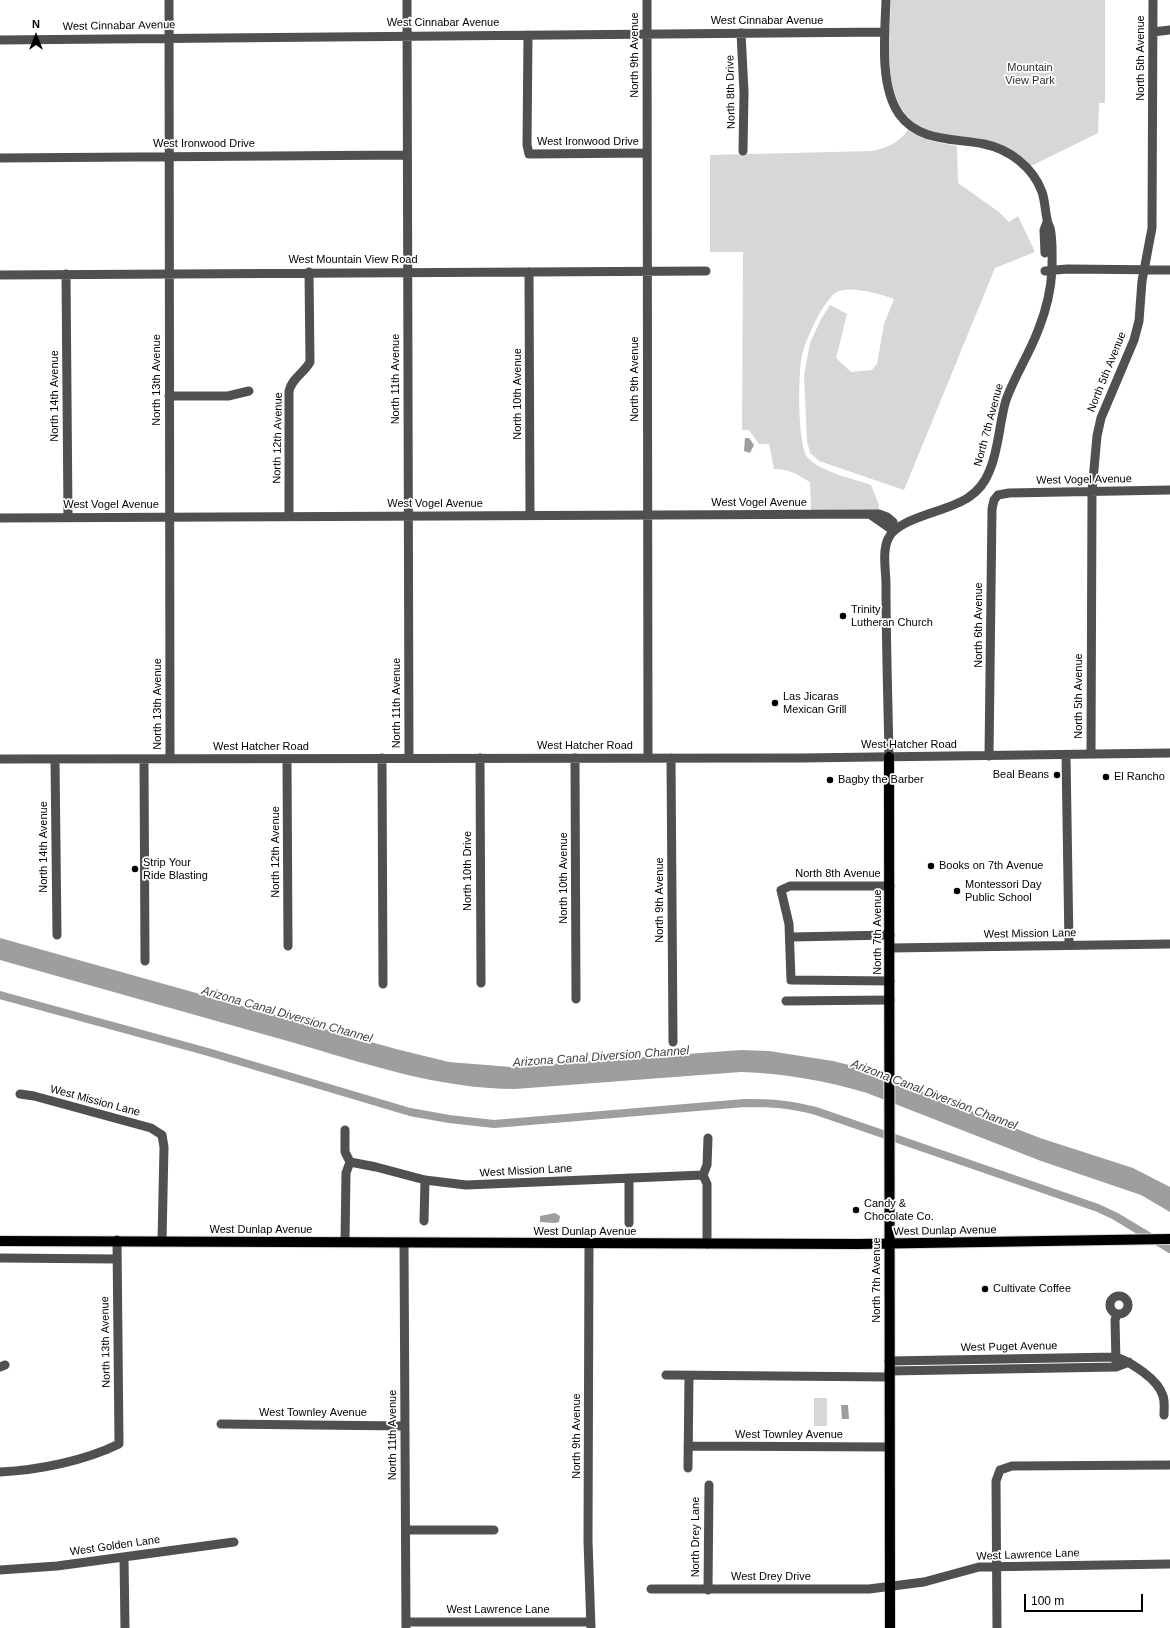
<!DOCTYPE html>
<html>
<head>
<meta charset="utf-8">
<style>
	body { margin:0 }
	#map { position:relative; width:1170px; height:1628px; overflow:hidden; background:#fff; font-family:Helvetica,sans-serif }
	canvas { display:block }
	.north { position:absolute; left:16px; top:16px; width:40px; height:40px; -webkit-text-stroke:3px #fff; paint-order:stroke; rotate:0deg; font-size:11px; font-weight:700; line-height:16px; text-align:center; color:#000 }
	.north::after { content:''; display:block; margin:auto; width:14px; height:18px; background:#000; clip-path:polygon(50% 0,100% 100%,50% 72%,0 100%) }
	.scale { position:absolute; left:1024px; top:1594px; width:119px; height:18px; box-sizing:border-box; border:2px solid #000; border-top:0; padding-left:5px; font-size:12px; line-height:14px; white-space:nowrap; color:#000; -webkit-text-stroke:3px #fff; paint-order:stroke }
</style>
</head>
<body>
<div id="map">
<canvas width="1170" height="1628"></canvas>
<div class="north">N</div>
<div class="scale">100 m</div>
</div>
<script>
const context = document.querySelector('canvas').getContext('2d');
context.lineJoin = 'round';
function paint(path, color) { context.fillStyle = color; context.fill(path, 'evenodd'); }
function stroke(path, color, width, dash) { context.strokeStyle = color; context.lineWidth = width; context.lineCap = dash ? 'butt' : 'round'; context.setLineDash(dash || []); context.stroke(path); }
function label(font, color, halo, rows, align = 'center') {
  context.font = font + ' Helvetica,sans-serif'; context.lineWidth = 3.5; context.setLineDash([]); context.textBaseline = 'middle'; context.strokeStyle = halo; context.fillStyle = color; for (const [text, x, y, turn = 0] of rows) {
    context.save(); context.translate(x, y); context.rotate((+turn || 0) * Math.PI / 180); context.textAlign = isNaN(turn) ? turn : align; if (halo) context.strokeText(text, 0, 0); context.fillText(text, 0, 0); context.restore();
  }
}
paint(new Path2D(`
	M891 0H1105V103H1099L1098 133 1031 166 1023 158 1013 152C988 146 946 140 924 129 879 106 890 42 891 0Z
	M908 130C923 140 939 143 957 146L958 183 999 212 1009 222 1018 216 1035 252 995 268 904 490 819 461 810 453 807 441 804 375 810 343 821 319 830 305 847 314 836 358 851 372 872 370 877 364 884 324 894 299C881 294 850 285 837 292 823 300 806 339 802 355 798 372 797 448 809 459 822 472 854 479 871 485L879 505V510H811L810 482C798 475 788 468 774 469L769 444H759L749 430H742L743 252H710V155L873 151C889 147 898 143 908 130Z
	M814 1398H827V1426H814Z`), '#d7d7d7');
paint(new Path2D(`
	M745 438H749L754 445 750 453 744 451Z
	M0 938 396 1049 449 1062 511 1067 741 1050 769 1051 833 1061 865 1069 1040 1138 1133 1168 1170 1187V1212L1141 1195 1041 1161 867 1093C827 1081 783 1073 741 1072L515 1089C438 1089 364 1063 291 1042 194 1015 97 987 0 960Z
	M555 1213 560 1216 559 1222 555 1223 540 1222V1216Z
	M841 1405H848L849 1419H842Z`), '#9e9e9e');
stroke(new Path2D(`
	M0 995 208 1052 410 1112 449 1119 494 1124 745 1103C772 1103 789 1104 816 1111L1098 1208 1115 1216 1170 1249`), '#9e9e9e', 8);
const major = new Path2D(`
	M889 757 890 1628
	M0 1241 858 1244 1170 1239`);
stroke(major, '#dbdbdb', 12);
stroke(new Path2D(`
	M169 0 170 759
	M407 0 409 758
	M647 0 648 758
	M886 0C885 34 879 85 899 114 919 142 953 138 984 144 1009 149 1033 167 1042 192 1045 201 1045 210 1047 219 1047 222 1049 225 1050 228 1053 239 1052 258 1052 270 1051 289 1046 310 1039 328 1030 353 1015 375 1006 400 999 423 999 450 989 472 985 482 978 491 969 497 949 512 897 517 888 539 882 552 886 571 886 585 886 642 888 700 889 757
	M1153 32 1170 30
	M741 33 744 92 743 151
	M528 35 527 145 529 154 647 153
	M0 40 885 32
	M0 158 407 155
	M1045 253 1044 230 1047 222
	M1045 271 1067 269 1170 270
	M529 272 530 515
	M66 274 68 517
	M0 275 706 271
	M169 396H228L249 391
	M871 515 894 531
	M289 516V391C292 378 304 373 310 362L309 272
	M0 518 879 514 887 517 893 522 894 531
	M1091 754 1092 491 1097 436 1101 418 1134 340 1139 321 1142 281 1152 228 1153 0
	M1066 755 1069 945
	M989 756 992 509 994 500 998 495 1009 493 1170 490
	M382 758 383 984
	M480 758 481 983
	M575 758 576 999
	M671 758 673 1042
	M0 759 802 758 1170 753
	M55 759 57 935
	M144 759 145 961
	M287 759 288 946
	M890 886H790L781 890 789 924 791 980 890 981
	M791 937 890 935
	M890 948 1170 944
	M786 1001 890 1000
	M20 1094 34 1096 151 1128 162 1135 164 1147 162 1241
	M350 1162 376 1167 425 1180 466 1185 703 1175
	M629 1178V1223
	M424 1221 425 1180
	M345 1242 346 1173 350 1162 345 1152V1130
	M404 1243 406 1628
	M589 1244 588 1541 591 1628
	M707 1244V1184L703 1175 707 1165 708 1138
	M0 1258 117 1259
	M1110 1305a9 9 0 1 1 18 0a9 9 0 1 1-18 0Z
	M889 1361 1116 1357C1132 1363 1158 1379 1163 1396 1165 1402 1164 1409 1164 1415
	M1116 1362 1115 1320 1117 1314
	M0 1367 5 1365
	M889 1371 1116 1367 1129 1362
	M666 1375 889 1377
	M221 1424 405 1426
	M688 1446 889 1447
	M688 1468 689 1376
	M0 1472C39 1470 84 1461 119 1444L117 1240
	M406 1530H494
	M124 1557 125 1628
	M0 1570 57 1566 234 1542
	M651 1589H869L924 1582 979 1567 1170 1564
	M708 1590 709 1485
	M406 1622H590
	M997 1628 996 1481 1000 1470 1012 1466 1170 1465`), '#505050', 9);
stroke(major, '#000', 10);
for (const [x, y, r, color] of [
	[843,616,4,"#000"],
	[775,703,4,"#000"],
	[1057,775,4,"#000"],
	[1106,777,4,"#000"],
	[830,780,4,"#000"],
	[931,866,4,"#000"],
	[135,869,4,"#000"],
	[957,891,4,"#000"],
	[856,1210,4,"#000"],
	[985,1289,4,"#000"]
]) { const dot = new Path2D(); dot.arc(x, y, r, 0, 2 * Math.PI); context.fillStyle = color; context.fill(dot); stroke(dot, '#fff', 1.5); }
label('11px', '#000', '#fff', [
	["West Cinnabar Avenue",767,21],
	["West Cinnabar Avenue",443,23],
	["West Cinnabar Avenue",119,26,-1],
	["North 9th Avenue",635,55,-90],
	["North 5th Avenue",1141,58,-90],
	["North 8th Drive",731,92,-91],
	["West Ironwood Drive",588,142],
	["West Ironwood Drive",204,144],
	["West Mountain View Road",353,260],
	["North 5th Avenue",1107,372,-68],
	["North 11th Avenue",396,379,-90],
	["North 9th Avenue",635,379,-90],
	["North 13th Avenue",157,380,-90],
	["North 10th Avenue",518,394,-90],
	["North 14th Avenue",55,396,-90],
	["North 7th Avenue",989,425,-75],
	["North 12th Avenue",278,438,-89],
	["West Vogel Avenue",1084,480,-1],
	["West Vogel Avenue",759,503],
	["West Vogel Avenue",435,504],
	["West Vogel Avenue",111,505],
	["North 6th Avenue",979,625,-90],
	["North 5th Avenue",1079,696,-90],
	["North 11th Avenue",397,703,-90],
	["North 13th Avenue",158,704,-90],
	["West Hatcher Road",909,745],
	["West Hatcher Road",585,746],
	["West Hatcher Road",261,747],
	["North 14th Avenue",44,847,-90],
	["North 12th Avenue",276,852,-90],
	["North 10th Drive",468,871,-90],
	["North 8th Avenue",838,874],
	["North 10th Avenue",564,878,-90],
	["North 9th Avenue",660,900,-90],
	["North 7th Avenue",878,932,-90],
	["West Mission Lane",1030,934,-1],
	["West Mission Lane",95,1101,15],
	["West Mission Lane",526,1171,-3],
	["West Dunlap Avenue",261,1230],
	["West Dunlap Avenue",945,1231,-1],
	["West Dunlap Avenue",585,1232],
	["North 7th Avenue",877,1280,-90],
	["North 13th Avenue",106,1342,-91],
	["West Puget Avenue",1009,1347,-1],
	["West Townley Avenue",313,1413],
	["North 11th Avenue",393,1435,-90],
	["West Townley Avenue",789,1435],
	["North 9th Avenue",577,1436,-90],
	["North Drey Lane",696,1537,-90],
	["West Golden Lane",115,1546,-8],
	["West Lawrence Lane",1028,1555,-2],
	["West Drey Drive",771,1577],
	["West Lawrence Lane",498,1610]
]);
label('11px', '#2e2e2e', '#fff', [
	["Mountain",1030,68],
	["View Park",1030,81]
]);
label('11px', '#000', '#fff', [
	["Trinity",851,610],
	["Lutheran Church",851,623],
	["Las Jicaras",783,697],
	["Mexican Grill",783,710],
	["Beal Beans",1049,775,"right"],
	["El Rancho",1114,777],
	["Bagby the Barber",838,780],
	["Strip Your",143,863],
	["Ride Blasting",143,876],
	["Books on 7th Avenue",939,866],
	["Montessori Day",965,885],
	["Public School",965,898],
	["Candy &",864,1204],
	["Chocolate Co.",864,1217],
	["Cultivate Coffee",993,1289]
], 'left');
label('italic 12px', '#3f3f3f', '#fff', [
	["Arizona Canal Diversion Channel",287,1015,16],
	["Arizona Canal Diversion Channel",601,1057,-4],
	["Arizona Canal Diversion Channel",934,1095,21]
]);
</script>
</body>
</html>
